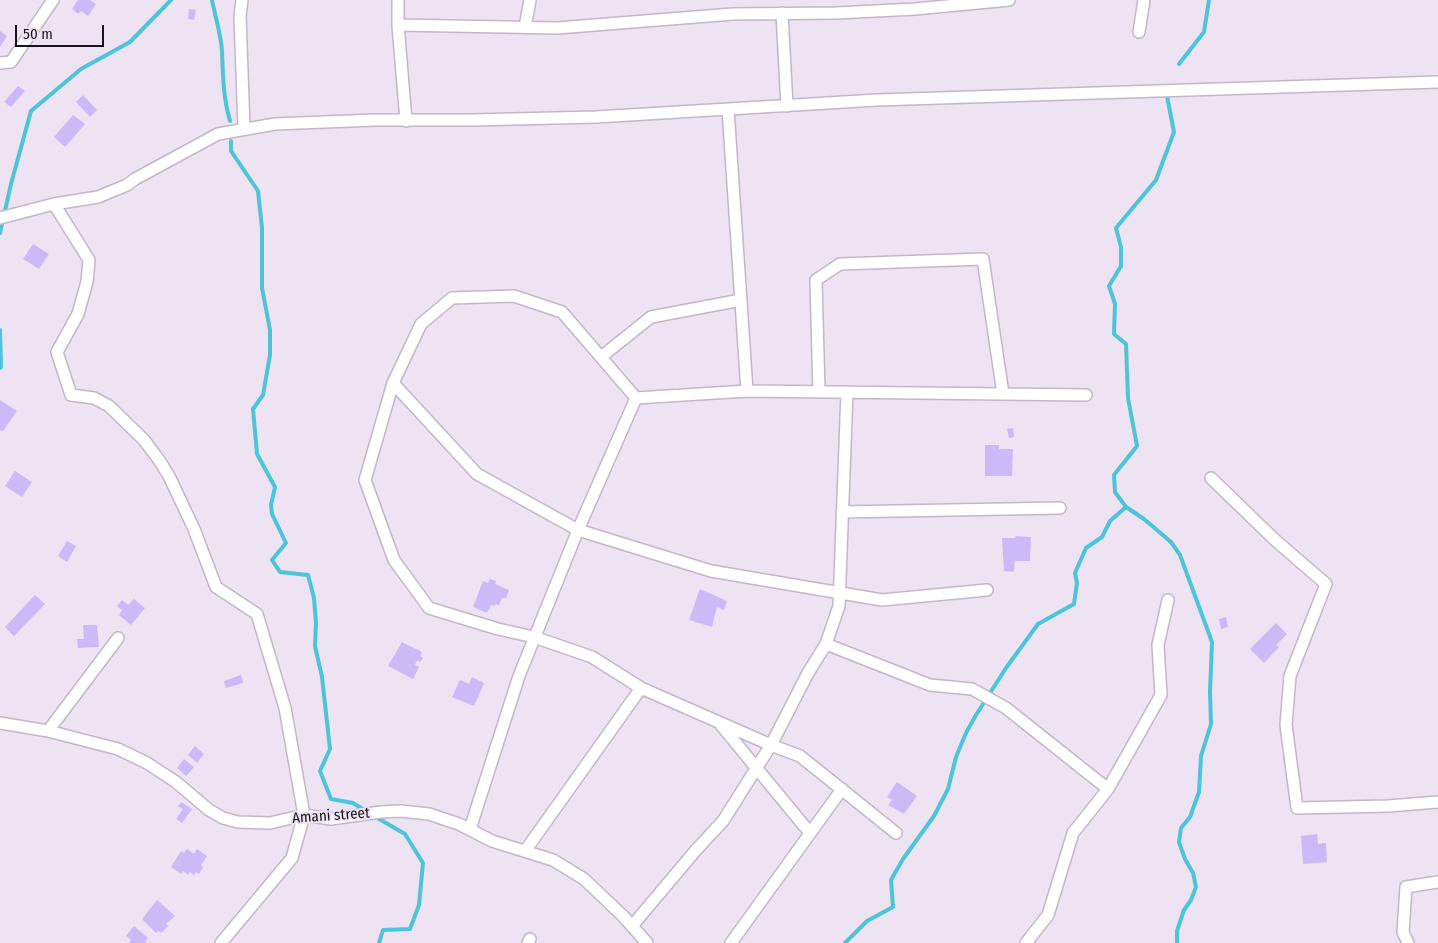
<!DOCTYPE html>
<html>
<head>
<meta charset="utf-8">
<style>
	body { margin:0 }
	#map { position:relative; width:1438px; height:943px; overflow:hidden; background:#ede3f2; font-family:"Fira Sans Condensed",sans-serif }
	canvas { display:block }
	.scale { position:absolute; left:15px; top:25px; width:89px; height:22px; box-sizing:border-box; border:2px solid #171419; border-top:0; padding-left:6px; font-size:15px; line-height:18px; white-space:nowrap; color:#171419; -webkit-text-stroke:4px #ede3f2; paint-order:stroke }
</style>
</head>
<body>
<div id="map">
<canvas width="1438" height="943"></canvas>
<div class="scale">50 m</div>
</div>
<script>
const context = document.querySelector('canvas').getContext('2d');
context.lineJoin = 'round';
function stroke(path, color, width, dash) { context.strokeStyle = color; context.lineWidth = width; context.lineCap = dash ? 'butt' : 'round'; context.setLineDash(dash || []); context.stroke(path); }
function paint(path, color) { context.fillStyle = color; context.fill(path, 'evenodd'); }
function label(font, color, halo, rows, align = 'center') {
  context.font = font + ' "Fira Sans Condensed",sans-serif'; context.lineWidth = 4; context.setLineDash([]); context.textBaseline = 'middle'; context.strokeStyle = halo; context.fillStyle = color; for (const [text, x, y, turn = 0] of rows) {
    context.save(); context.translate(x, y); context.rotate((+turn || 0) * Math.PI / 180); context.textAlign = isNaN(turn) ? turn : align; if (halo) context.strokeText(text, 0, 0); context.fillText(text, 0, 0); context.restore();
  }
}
stroke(new Path2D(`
	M212 0C215 16 221 34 222 51 223 75 223 97 230 121
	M1179 64 1204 32 1209 0
	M1167 96 1174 132 1156 180 1116 228 1121 247V266L1109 286 1115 304 1114 334 1126 344 1128 398 1137 446 1114 475 1115 492 1126 507 1144 519 1171 542 1180 555 1212 642 1210 692 1211 724 1201 756 1199 792 1190 817 1181 828 1179 842 1185 859 1193 873 1196 887 1191 900 1184 910 1177 931V943
	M231 141V151L258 191 262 228V288L270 330V355L263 395 253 409 257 454 275 487 271 505 272 514 286 543 272 560 280 572 308 575 314 598 316 623 315 646 322 677 330 749 320 771 331 799 353 803 366 811
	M0 233 11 184 31 111 81 69 130 42 171 0
	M0 330 1 367 0 368
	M374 816 405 834 423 863 419 905 410 929 383 930 379 943
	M845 943 867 921 893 907 891 880 903 859 934 816 948 789 956 757 966 733 976 715 1006 668 1038 624 1074 604 1077 583 1075 573 1086 548 1102 537 1110 521 1126 507`), '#4dc4d9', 4);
paint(new Path2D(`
	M78 0H90L96 4 88 16 81 11 78 14 72 9Z
	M189 9 196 10 194 20 188 19Z
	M0 31 7 36 0 47Z
	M18 86 25 91 11 107 4 102Z
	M83 95 97 110 90 117 76 102Z
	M73 115 85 124 65 147 54 137Z
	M33 244 49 254 39 269 23 259Z
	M0 400 17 411 3 431 0 430Z
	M1013 428 1014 437 1009 438 1007 429Z
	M985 445H999V449H1013L1012 476H985Z
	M15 471 32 482 22 497 5 486Z
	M1016 536 1031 537 1030 561H1015L1014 572 1004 571 1002 538H1015Z
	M67 541 76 546 67 562 58 556Z
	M490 579 496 581 495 584 509 590 506 598H502L499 605 495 604 494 606 491 605 487 613 473 607 483 581 488 583Z
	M700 589 727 601 724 610 717 607 712 627 689 620Z
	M35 595 45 604 14 636 5 627Z
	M134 599 145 608 131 625 119 615 122 610 117 606 122 600 128 605Z
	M1226 617 1228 627 1221 629 1219 619Z
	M1276 623 1287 634 1276 645 1279 647 1264 663 1250 649Z
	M83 625H97L99 647 78 648 77 639H84Z
	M402 642 422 652 420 656 423 658 420 662 417 660 415 665 419 667 413 679 388 666Z
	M241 675 243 683 226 688 224 681Z
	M472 677 484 683 474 706 452 697 460 680 469 684Z
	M195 746 204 754 197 763 188 755Z
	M184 759 194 767 186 776 177 768Z
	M897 782 917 796 904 814 888 805 892 800 887 797Z
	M181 802 192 809 182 823 176 819 183 809 178 806Z
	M1317 834 1318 844 1326 843 1327 862 1303 864 1301 836Z
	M187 849 194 854 197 849 207 856 201 865 203 867 199 874 196 872 194 875 190 872 188 875 183 871 181 874 171 867 181 851 184 853Z
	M157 900 175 916 166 924 168 926 161 933 159 931 156 933 142 919Z
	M134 926 148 938 145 941 147 943H129L131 940 126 936Z`), '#cbbaf8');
const minor = new Path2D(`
	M242 0 240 16 244 128
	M398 0V25L406 121
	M782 13 787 106
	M398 25 557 28 733 14 836 13 915 9 1009 0
	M525 27 530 0
	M1139 32 1144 0
	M0 63 11 62 53 0
	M728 109 747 391
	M54 204 89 260 87 282 78 314 57 352 71 395 94 398 109 406 144 440 159 460 169 476 194 529 216 587 257 614 285 708 304 815 292 858 221 943
	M0 218 54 204 98 197 127 185 135 179 218 134 275 124 375 120H472L596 117 877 100 1438 82
	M601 357 651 317 741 300
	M393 383 477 474 578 530 711 571 882 600 987 590
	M819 392 816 280 840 264 983 259 1003 394
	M636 398 562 312 514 296 452 298 421 324 393 383 365 480 394 560 429 608 498 629 534 637 592 657 641 688 771 745 800 756 896 833
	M1211 478 1275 540 1326 584 1290 676 1286 725 1297 808 1388 806 1438 802
	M842 512 1060 508
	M826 644 930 685 972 689 1006 708 1108 789
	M0 723 48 731 118 749 147 763 176 782 209 810 223 818 238 822 270 823 304 815 331 819 381 812 401 811 429 814 459 824 492 841 553 860 584 879 623 916 647 943
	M721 725 810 833
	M48 731 118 638
	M470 829 519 676 578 530 636 398 747 391 1086 395
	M525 851 641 688
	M632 926 696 850 723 821 771 745 808 673 826 644 839 606 847 392
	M528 943 530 939
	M731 943 842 789
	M1026 943 1048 915 1073 833 1108 789 1161 695 1158 645 1168 600
	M1408 943 1403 932 1406 887 1438 882`);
stroke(minor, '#c1b8c6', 14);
stroke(minor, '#fff', 11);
label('15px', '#171419', '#ede3f2', [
	["Amani street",331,816,-4]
]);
</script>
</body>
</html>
